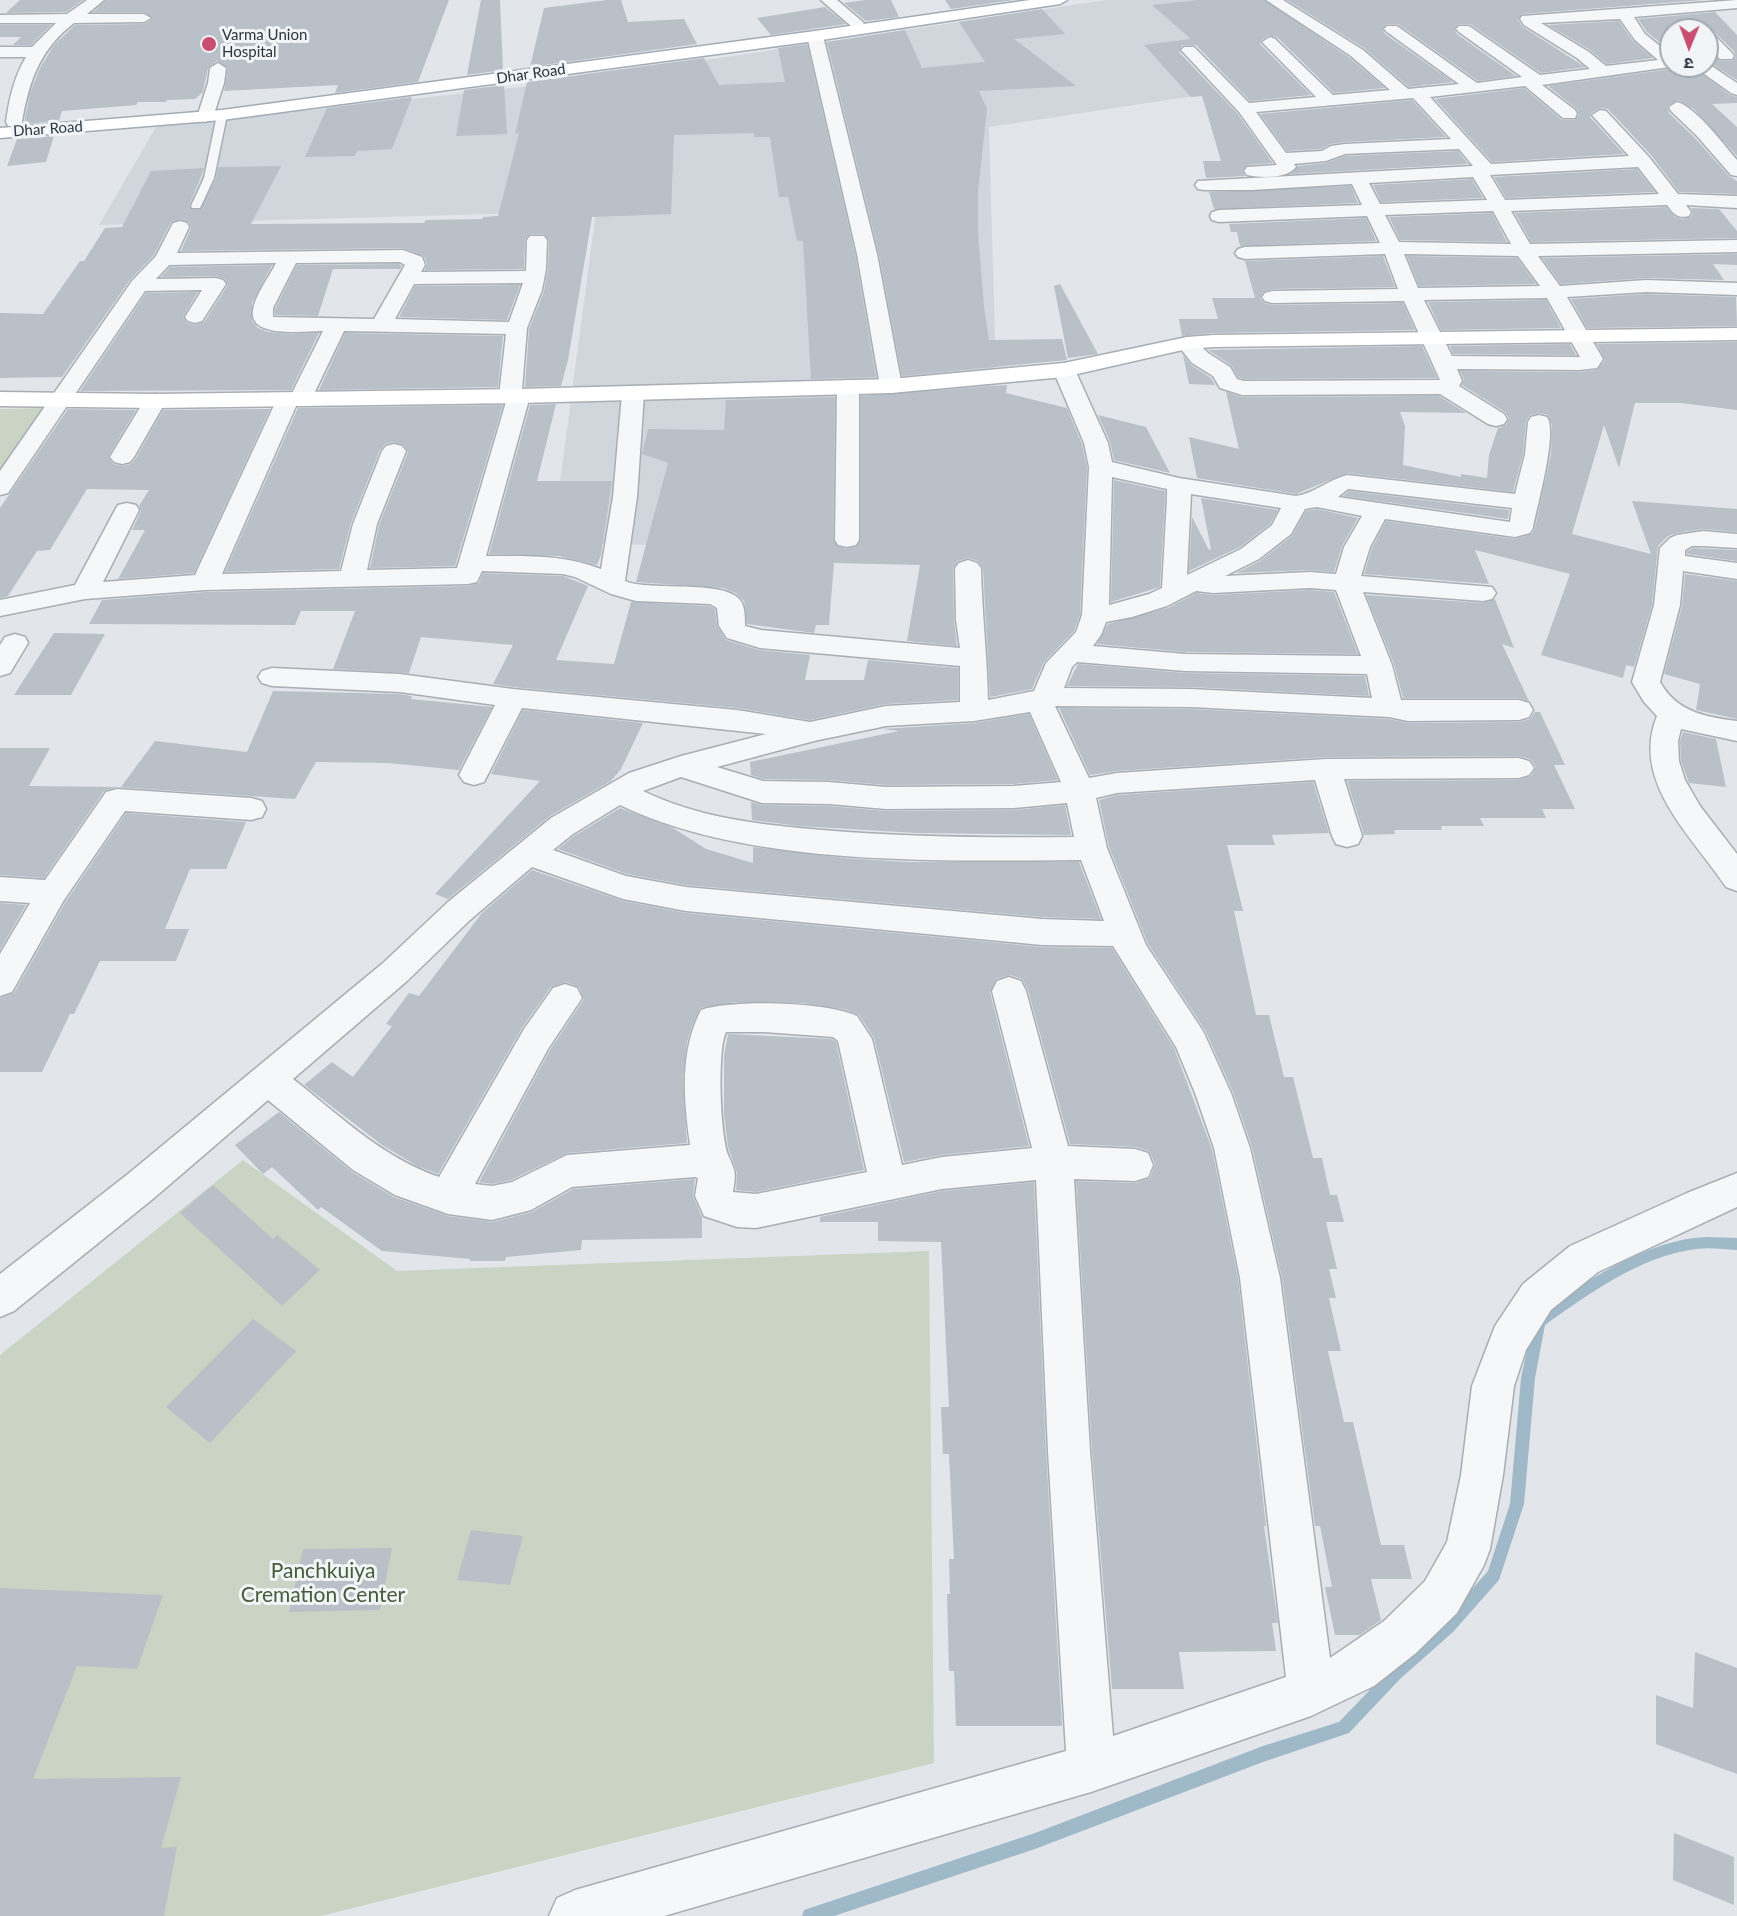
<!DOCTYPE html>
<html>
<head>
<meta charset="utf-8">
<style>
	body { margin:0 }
	#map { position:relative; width:1737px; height:1916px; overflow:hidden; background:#e2e6ea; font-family:Lato,"Noto Sans Devanagari",sans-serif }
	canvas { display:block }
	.north { position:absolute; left:1659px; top:18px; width:60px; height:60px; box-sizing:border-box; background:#f2f5f7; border:2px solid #a2a9ae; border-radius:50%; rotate:181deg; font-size:16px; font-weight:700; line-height:24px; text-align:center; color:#2b3641 }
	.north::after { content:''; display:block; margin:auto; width:21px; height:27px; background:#c94e71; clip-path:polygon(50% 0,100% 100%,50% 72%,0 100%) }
</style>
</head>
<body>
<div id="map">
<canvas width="1737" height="1916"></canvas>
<div class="north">उ</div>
</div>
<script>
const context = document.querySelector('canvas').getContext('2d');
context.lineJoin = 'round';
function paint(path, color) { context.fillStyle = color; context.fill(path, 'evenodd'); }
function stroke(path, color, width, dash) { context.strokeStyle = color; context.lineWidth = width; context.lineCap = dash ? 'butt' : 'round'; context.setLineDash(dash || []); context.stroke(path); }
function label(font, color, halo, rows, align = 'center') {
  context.font = font + ' Lato,sans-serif'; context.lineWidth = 6; context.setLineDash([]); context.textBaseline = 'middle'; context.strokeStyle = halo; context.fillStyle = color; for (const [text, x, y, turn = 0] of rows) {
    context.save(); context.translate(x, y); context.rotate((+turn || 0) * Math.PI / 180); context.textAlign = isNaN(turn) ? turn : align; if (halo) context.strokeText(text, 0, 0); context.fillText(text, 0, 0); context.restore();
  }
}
paint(new Path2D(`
	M1106 0H1266L1322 36 1145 47 1194 96 989 127 1001 552 552 543 596 211 99 225 156 127 539 85Z`), '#d1d6dc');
paint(new Path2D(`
	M47 408 0 482V409Z
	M243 1160 397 1271 929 1251 934 1763 321 1916H0V1355Z`), '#cad4c4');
paint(new Path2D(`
	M1708 1237 1737 1238V1250C1723 1249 1709 1247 1696 1249 1640 1256 1589 1294 1545 1325L1535 1378 1524 1504 1499 1580 1453 1632 1400 1679 1349 1733 1263 1762 1035 1849 834 1916H802L804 1910 1035 1833 1263 1746 1339 1722 1390 1669 1443 1622 1488 1571 1510 1504 1521 1378 1534 1318C1581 1284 1648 1238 1708 1237Z`), '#9fb9c8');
paint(new Path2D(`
	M20 0H83L66 12 6 13Z
	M106 0H449L418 82 335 93 338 85 224 91 228 68 217 61 208 68 203 92 195 99 167 100 166 102H138L136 105 62 111 59 121 24 124 30 93 40 68 54 45 75 25 144 24 153 19 144 12H93Z
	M481 0H500L503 70 467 75Z
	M607 0H621L628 22 684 19 697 44 530 67 544 8Z
	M865 0H891L899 17 866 21 844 3Z
	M945 0H1014L951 9Z
	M1198 0H1264L1350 58 1385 88 1334 93 1277 37 1269 35 1261 40 1260 44 1311 95 1250 101 1196 45H1182L1179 52 1237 113 1273 163 1247 165 1242 171 1245 176 1206 178 1203 161H1221L1202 96 1191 97 1144 45 1191 39 1152 5Z
	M1287 0H1703L1522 14 1518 20 1523 27 1585 67 1541 73 1470 24H1459L1454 29 1457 34 1516 76 1478 81 1398 24H1387L1382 29 1385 34 1453 82 1409 87 1364 48Z
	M825 7 846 24 771 35 757 18Z
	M1042 9 1065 34 1014 39 1076 86 979 91 987 109 978 192V232L984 307 989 340 1062 339 1067 360 902 376 879 254 827 42 905 30 922 68 985 62 959 22Z
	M1715 12 1737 35V80L1707 61V48L1720 61H1732L1736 57 1734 51 1713 31 1708 29 1671 30V52L1647 32 1638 19Z
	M1619 21 1633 41 1653 58 1607 64 1590 50 1548 25Z
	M0 25H51L31 45H13L21 37H0Z
	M807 44 855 254 876 377 811 379 803 241H797L788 197H779L770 137H754V133L674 135 671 214 592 217 568 360 561 386 525 387 529 329 544 291 548 269 549 240 544 234H530L525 239 524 269 425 270 427 264 424 256 403 248 181 251 191 228 189 222 181 219 171 222 154 255 130 280 62 377 0 378V313L43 314 80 261H84L105 228 122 227 151 171 204 168 189 205 192 210H200L216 179 218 167 281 166 251 224 424 223 426 220 482 219 483 217 498 216 519 133 515 134 527 82 704 58 719 85 785 82 778 48Z
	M1679 66H1691L1730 95 1737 97V103L1712 104 1737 127V156L1694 109 1678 100 1667 106 1669 113 1695 138 1729 176 1737 181V194L1679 192 1651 155 1608 109 1600 108 1591 113 1590 117 1624 154 1492 162 1435 99 1524 88 1562 120H1575L1579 115 1577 109 1548 86 1677 68Z
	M504 85 507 134 456 136 464 90Z
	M412 97 392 149 357 151 355 156 305 157 327 108Z
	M1412 100 1446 137 1345 142 1331 144 1321 149 1287 151 1260 114Z
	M54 136 46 162 7 166 17 139Z
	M1458 151 1468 164 1291 174 1298 166 1326 163 1345 156Z
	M1637 169 1655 192 1506 198 1494 177Z
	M1472 179 1483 198 1381 202 1373 185Z
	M1351 186 1358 203 1214 209 1209 192Z
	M1666 207 1675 217 1682 219 1691 217 1693 213 1691 208 1719 209 1737 231V238L1531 242 1515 213Z
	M1492 213 1507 242 1400 240 1389 217Z
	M1366 218 1376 241 1240 246 1237 232H1231L1229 224Z
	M1737 254V265L1713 264 1724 280 1646 278 1561 284 1542 258Z
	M1383 256 1395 287 1272 289 1263 292 1260 298 1264 303 1272 305 1403 303 1415 330 1214 333 1182 336 1179 319H1218L1212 298H1255L1245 261Z
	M1407 256 1517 258 1536 284 1419 286Z
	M399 264 402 266 400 269H333L318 316 275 315V309L297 265Z
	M272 265 252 303V321L258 328 268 332 292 334 319 333 291 390 80 391 146 293 198 292 183 317 187 323 196 325 204 322 228 285 225 279 216 276 161 277 170 267Z
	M1060 284 1098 354 1068 358 1054 286Z
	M520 285 507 320 399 317 415 286Z
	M1646 294 1736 297 1737 326 1587 328 1571 299Z
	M1546 300 1561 328 1441 330 1428 302Z
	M345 333 503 336 498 387 319 390Z
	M1737 342V410L1681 403H1635L1619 468 1604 425 1572 534 1651 554 1632 501 1737 509V532L1703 529 1677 533 1668 536 1658 546 1652 605 1634 667 1626 665 1623 678 1541 655 1570 574 1475 550 1489 584 1364 574 1372 548 1386 521 1515 539 1532 534 1535 528 1551 454 1552 425 1548 415 1540 413 1530 415 1526 421 1523 454 1513 492 1347 473 1296 494 1197 478 1189 437 1239 449 1226 392 1242 397 1439 396 1466 413 1400 412 1405 426 1403 465 1461 477V474L1487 478 1489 455 1498 428 1506 425 1509 418 1505 412 1462 385 1464 380 1460 371 1579 372 1597 370 1605 360 1597 344Z
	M1570 344 1576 355 1453 354 1450 346Z
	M1422 346 1437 378 1244 379 1238 377 1231 365 1208 350Z
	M1183 355 1191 365 1211 378 1215 385 1189 384Z
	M1007 385 1006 393 1067 408 1082 444 1087 467 1080 615 1074 631 1044 662 1032 689 990 697 983 568 978 561 969 558 958 561 953 568 954 620 957 646 907 641 920 565 834 563 829 625H816L814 633 747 624 744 601 736 593 723 588 636 582 668 463 642 454 648 429 724 430 726 400 835 397 833 540 838 547 847 549 856 547 861 540V396Z
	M556 404 537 481H612L601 555 597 565 559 556 489 554 530 405Z
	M503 405 455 566 370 568 379 525 408 452 404 445 393 442 385 444 380 450 351 523 339 569 225 572 298 408Z
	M68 409 136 410 108 457 113 464 123 466 131 464 136 458 163 410 270 409 194 573 118 579 145 530H132L141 511 139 506 149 490 87 489 50 550 37 551 8 596 0 598V508Z
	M1098 415 1146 427 1170 473 1114 460 1110 442Z
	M1114 480 1165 491V498L1160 587 1111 602Z
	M1349 491 1509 510 1508 519 1343 496Z
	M1201 498 1278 510 1270 524 1240 547 1189 571 1192 517 1209 550 1211 549Z
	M1317 509 1358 518 1342 546 1334 572 1310 570 1236 573 1260 561 1292 536 1306 511Z
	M1693 548 1737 550V561L1687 554V551Z
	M483 573 563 576 588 586 556 660 614 664 631 602 709 606 715 609 717 626 726 640 759 650 810 655 805 680H864L868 660 958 668V700L886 704 810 720 737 708 513 687 493 684 513 645 421 637 409 673 333 669 355 611H301L295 625 89 624 102 600 205 592 468 586 479 583Z
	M1685 574 1737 581V719L1696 710 1700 684 1664 674 1682 606Z
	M1310 590 1334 592 1358 654 1185 652 1097 644 1108 624 1168 608 1196 593 1213 595Z
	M1366 595 1483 603 1495 599 1514 648 1502 644 1529 701 1519 698H1403L1394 664Z
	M54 633 105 634 71 695H14Z
	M1078 664 1185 673 1365 676 1369 696 1190 687 1067 686Z
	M273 691 400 694 412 696 411 699 492 707 459 770 388 763 316 762 295 799 116 787 104 791 44 878 0 875V748H50L29 786 121 787 155 741 247 752Z
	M1059 708 1190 709 1389 719 1408 723 1519 722 1530 719 1535 712H1540L1565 765H1554L1575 809H1542L1546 818H1480L1484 826H1441L1442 830H1394L1395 834 1364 835 1347 781 1519 780 1531 776 1536 767 1530 759 1519 756 1326 757 1117 771 1090 775Z
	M523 710 643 723 621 769 611 781 550 816 448 899 435 894 540 781 491 774Z
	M1029 714 1058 780 1014 784 886 785 829 780 763 779 751 775 750 762 899 731 882 729 974 723Z
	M1683 732 1716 739 1726 787 1689 783 1681 761 1680 741Z
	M1313 782 1329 833 1272 835 1275 845H1227L1243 911H1234L1256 1015H1269L1284 1077H1293L1313 1158H1322L1330 1195H1337L1344 1222H1326L1337 1269H1329L1336 1298H1329L1341 1351H1328L1344 1422H1353L1381 1545H1404L1412 1579H1371L1381 1620 1360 1635H1335L1325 1587H1332L1320 1526H1315L1282 1278 1252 1147 1233 1092 1205 1030 1148 944 1109 847 1099 800 1117 795Z
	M751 802 762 805 829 806 886 811 1014 810 1065 805 1071 835 917 833 799 826 752 820Z
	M620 808 673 828 706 849 753 863V847L846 858 907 862H1079L1101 919 1042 917 686 885 627 874 558 849 574 836Z
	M126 813 246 822 226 869H190L165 929H189L176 961H100L74 1014H70L42 1072H0V998L14 993 66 901Z
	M532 870 623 901 686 913 1042 947 1112 948 1174 1048 1212 1149 1238 1278 1266 1526H1264L1278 1623H1272L1276 1651 1179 1652 1184 1689H1112L1092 1451 1076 1181 1136 1183 1150 1178 1155 1164 1149 1151 1136 1147 1070 1144 1028 990 1022 979 1010 975 996 979 990 992 1029 1146 942 1155 904 1162 874 1038 859 1015 843 1009 803 1003 735 1002 700 1008 692 1026 687 1042 683 1076 687 1143 567 1153 511 1180 492 1184 479 1182 550 1050 584 999 579 987 566 982 551 987 522 1028 438 1174 419 1167 382 1145 304 1085 332 1062 353 1077 392 1026 386 1024 409 993 419 996 482 913Z
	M0 903 26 905 0 950Z
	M728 1034 832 1039 836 1042 864 1170 756 1192 736 1190 737 1173 728 1147 724 1114V1056Z
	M279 1112 352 1172 394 1197 448 1216 493 1222 532 1212 573 1189 695 1179 693 1196 702 1217V1238L582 1240 581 1250 506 1257 505 1261H470V1259L382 1251 321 1207 318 1210 272 1167 263 1174 235 1145Z
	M1034 1182 1046 1451 1062 1726H956L954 1671H949L947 1594H950L949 1559H954L949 1454H943L941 1407H949L941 1242 878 1241V1222H820V1217L942 1191Z
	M213 1185 273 1239 277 1235 320 1270 282 1306 180 1213Z
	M253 1319 296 1351 210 1443 166 1407Z
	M471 1530 523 1536 510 1585 457 1580Z
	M392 1548 380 1610 289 1612 303 1549Z
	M0 1588 163 1595 137 1669 77 1666 33 1779 181 1777 161 1848 177 1847 164 1916H0Z
	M1695 1652 1737 1668V1774L1656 1744V1695L1693 1708Z
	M1674 1833 1734 1857V1905L1673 1880Z`), '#bac0c7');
const lane = new Path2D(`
	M222 112 227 115 214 178 200 208H192L191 206 204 178 217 115Z`);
const street = new Path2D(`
	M87 0H104L87 14H144L151 18 144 22 74 23C40 49 29 81 22 122L20 126H8L6 122C9 99 14 77 26 57H0V47H32L56 23H0V15L67 14Z
	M821 0H837L864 23 861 26H851Z
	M1266 0H1283L1363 50 1408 89 1459 84 1387 32 1384 29 1387 26H1397L1477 83 1522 77 1459 32 1456 29 1459 26H1469L1540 75 1590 69 1577 58 1524 25 1520 19 1522 16 1737 0V8L1634 17 1645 34 1671 55V66H1677L1542 85 1575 110 1577 114 1575 118H1563L1525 86 1430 97 1491 164 1629 156 1592 115 1600 110 1606 111 1649 157 1678 194 1737 196V208L1686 205 1691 212 1689 216C1677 219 1674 214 1667 205L1511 211 1530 244 1737 240V252L1538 256 1560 286 1646 280 1737 283V295L1646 292 1567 297 1603 359 1597 368 1579 370 1457 369 1462 381 1459 386 1504 414 1507 419 1504 424 1496 426 1488 424 1440 394 1242 395 1220 388 1213 376 1192 363 1176 343 1180 339 1187 337 1194 339 1208 353 1230 367 1237 379 1244 381 1440 380 1404 301 1272 303 1265 301 1262 297 1265 293 1272 291 1398 289 1385 254 1245 259 1238 257 1235 253 1238 249 1245 247 1380 243 1367 216 1219 222 1212 220 1210 216 1212 212 1219 210 1362 205 1352 184 1252 190H1204L1198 189 1195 185 1198 181 1473 166 1459 149 1345 154 1326 161 1294 164 1296 167C1287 179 1260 178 1247 175L1244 171 1247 167 1277 165 1239 112 1184 53 1181 50 1184 47H1194L1249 103 1316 97 1265 45 1262 42 1270 37 1275 39 1333 95 1390 90 1351 56ZM1620 19 1635 40 1658 60 1606 66 1589 52 1541 23ZM1413 98 1451 139 1345 144 1331 146 1322 151 1286 153 1256 112ZM1638 167 1659 194 1505 200 1490 175ZM1473 177 1487 200 1380 204 1369 183ZM1493 211 1511 244 1399 242 1385 215ZM1404 254 1518 256 1540 286 1418 288ZM1547 298 1580 357 1452 356 1424 300Z
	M815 31 823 36 877 254 902 386 899 391 891 393 883 391 880 386 857 254 807 36Z
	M1707 31 1712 33 1732 53 1734 56 1732 59H1720L1707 45Z
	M218 63 226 68 224 83 213 117 205 122 199 121 197 117 208 83 210 68Z
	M1707 63 1737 83V95L1731 93 1693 66H1707Z
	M1677 102C1696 107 1724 145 1737 160V176L1731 175 1697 136 1671 111 1669 107Z
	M180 221 187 223 189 227 177 253 403 250 422 257 425 265 421 272 526 271 527 240 530 236H544L547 240 546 269 542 290 527 328 522 390 527 391 530 396 486 556C524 556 564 554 601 569L613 497 622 394 625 389 633 387 641 389 644 394 637 497 625 581C649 592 731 578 742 603 745 609 745 619 745 626L761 630 960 648 956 620 955 568 959 563 968 560 977 563 981 568C982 612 987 655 988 700L1034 691 1046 663 1076 632 1082 615 1089 467 1084 443 1053 370 1056 365 1064 363 1072 365 1075 370 1108 443 1112 462 1179 478 1296 496C1315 493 1328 480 1347 475L1515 494 1525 454 1528 422 1531 417 1539 415 1547 417C1558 433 1537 506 1533 528L1530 533 1515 537 1385 519 1370 547 1361 576 1492 587 1496 593 1492 599 1483 601 1363 592 1392 665 1401 700H1519L1529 703 1533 710 1529 717 1519 720 1408 721 1389 717 1190 707 1055 706 1089 778 1117 773 1326 759 1519 758 1529 761 1534 768 1529 775 1519 778 1344 779 1362 836 1358 844 1347 847 1336 844 1332 836 1315 780 1117 793 1096 798 1107 848 1146 945 1203 1031 1231 1093 1250 1148 1280 1278 1330 1658 1384 1621 1425 1581 1447 1542 1461 1475 1472 1386 1495 1326 1523 1284 1570 1246 1687 1193 1737 1173V1207L1598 1272 1551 1310 1526 1350 1514 1386 1503 1475 1490 1549 1484 1565 1457 1613 1416 1653 1374 1686 1311 1716 1091 1792 664 1916H549L557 1898 575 1890 1066 1751 1048 1451 1036 1180 942 1189 756 1228 737 1227 704 1216 695 1196 698 1178 695 1177 572 1187 531 1210 492 1220 448 1214 395 1195 353 1170 268 1100 154 1198 14 1311 0 1317V1274L128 1174 383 963 448 902 551 818 629 773 681 756 766 734 522 708 484 782 474 785 464 782 459 775 495 705 400 692 272 686 262 683 258 677 262 671 272 668 400 674 513 689 737 710 810 722 886 706 960 702V666L760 648 727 638 719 626 717 608 710 604 636 601 611 594 575 577 563 574 482 571 477 582 468 584 205 590 85 599 0 616V600L75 585 115 510 118 505 127 503 136 505 139 510 103 582 195 575 277 399 280 394 292 393 323 331C305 331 248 339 253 310 255 295 269 277 276 263L169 265 156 279 216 278 223 280 226 284 202 321 195 323 188 321 185 317 202 290 145 291 8 493 0 495V471L132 281 156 256 173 223ZM400 262 405 265 374 319 273 317V308L296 263ZM523 283 509 322 395 319 414 284ZM344 331 506 334 499 396 506 402 457 568 367 570 377 524 406 451 402 446 394 444 386 446 382 451 353 524 341 571 222 574 297 404 309 403 312 398ZM1112 477 1167 489V498L1162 588 1149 594 1109 605ZM1348 489 1512 508 1510 522 1338 497ZM1191 494 1281 508 1272 525 1241 549 1187 575ZM1317 507 1362 516 1344 547 1336 574 1310 572 1225 576 1259 559 1291 534 1305 509ZM1310 588 1336 590 1361 656 1185 654 1093 646 1101 635 1106 622 1132 617 1167 606 1196 591 1213 593ZM1077 662 1185 671 1367 674 1372 698 1190 689 1064 688 1072 667ZM1030 712 1061 782 1014 786 886 787 829 782 763 781 717 767 814 741 886 726 974 721ZM681 777 762 803 829 804 886 809 1014 808 1067 803 1074 837C990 838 906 837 822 830 761 825 699 818 643 791ZM620 805C747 867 941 861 1081 860L1104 921 1042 919 686 887 626 876 553 850 573 834ZM532 867 623 899 686 911 1042 945 1113 946 1176 1047 1195 1093 1214 1148 1240 1278 1286 1677 1113 1736 1090 1451 1074 1179 1135 1181 1148 1177 1153 1165 1148 1153 1135 1149 1068 1146 1026 991 1021 981 1009 977 997 981 992 991 1032 1148 942 1157 902 1165 872 1039 857 1016C827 1002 733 999 701 1010 679 1053 684 1099 690 1145L567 1155 512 1182 492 1186 475 1184 548 1049 582 998 577 988 565 984 553 988 524 1029 439 1177C383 1158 339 1115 293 1079L407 981 470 920ZM764 1032 833 1037 838 1041 867 1172 756 1194 733 1192C736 1174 736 1173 729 1157 720 1139 717 1049 726 1032Z
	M848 380 856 382 859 387V540L856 545 847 547 838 545 835 540 837 387 840 382Z
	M155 394 163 396 166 401 134 457 130 462 122 464 114 462 110 457 144 401 147 396Z
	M1703 531 1737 534V548L1703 546H1692L1685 550V556L1737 563V579L1683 571 1680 605 1660 682C1677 712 1705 717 1737 721V741L1681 729 1678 741 1679 761 1685 780 1700 806 1737 854V891L1726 887C1693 837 1630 782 1657 716L1644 702 1632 682 1654 605 1660 548 1670 538 1677 535Z
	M15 634 25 637 28 643 10 673 0 676V645L5 637Z
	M117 789 251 798 262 801 266 809 262 817 251 820 125 811 64 900 12 992 0 996V954L30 903 0 901V877L45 880 106 792Z`);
const secondary = new Path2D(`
	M1737 328V340L1214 347 1187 349 1064 377 891 393 519 403 155 408 0 406V392L155 394 519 389 891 379 1064 363 1187 337 1214 335Z`);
const primary = new Path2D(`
	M1030 0H1067L1060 4 815 41 222 120 0 138V128L222 110 815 31Z`);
stroke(lane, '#a7aeb4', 3);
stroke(street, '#a7aeb4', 3);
stroke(secondary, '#a7aeb4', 3);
stroke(primary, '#a2acb5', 3);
paint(lane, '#f5f7f8');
paint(street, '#f5f7f8');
paint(secondary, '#fff');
paint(primary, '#fff');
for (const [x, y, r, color] of [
	[209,44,8,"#c94e71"]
]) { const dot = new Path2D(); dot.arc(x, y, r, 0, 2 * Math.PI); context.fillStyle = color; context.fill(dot); stroke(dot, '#f2f5f7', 2); }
label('15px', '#2b3641', '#f2f5f7', [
	["Varma Union",222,35],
	["Hospital",222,52]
], 'left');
label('15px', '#2b3641', '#f2f5f7', [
	["Dhar Road",531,74,-8],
	["Dhar Road",48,129,-4]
]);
label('21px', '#455c39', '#f2f5f7', [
	["Panchkuiya",323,1571],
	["Cremation Center",323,1595]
]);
</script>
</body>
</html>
